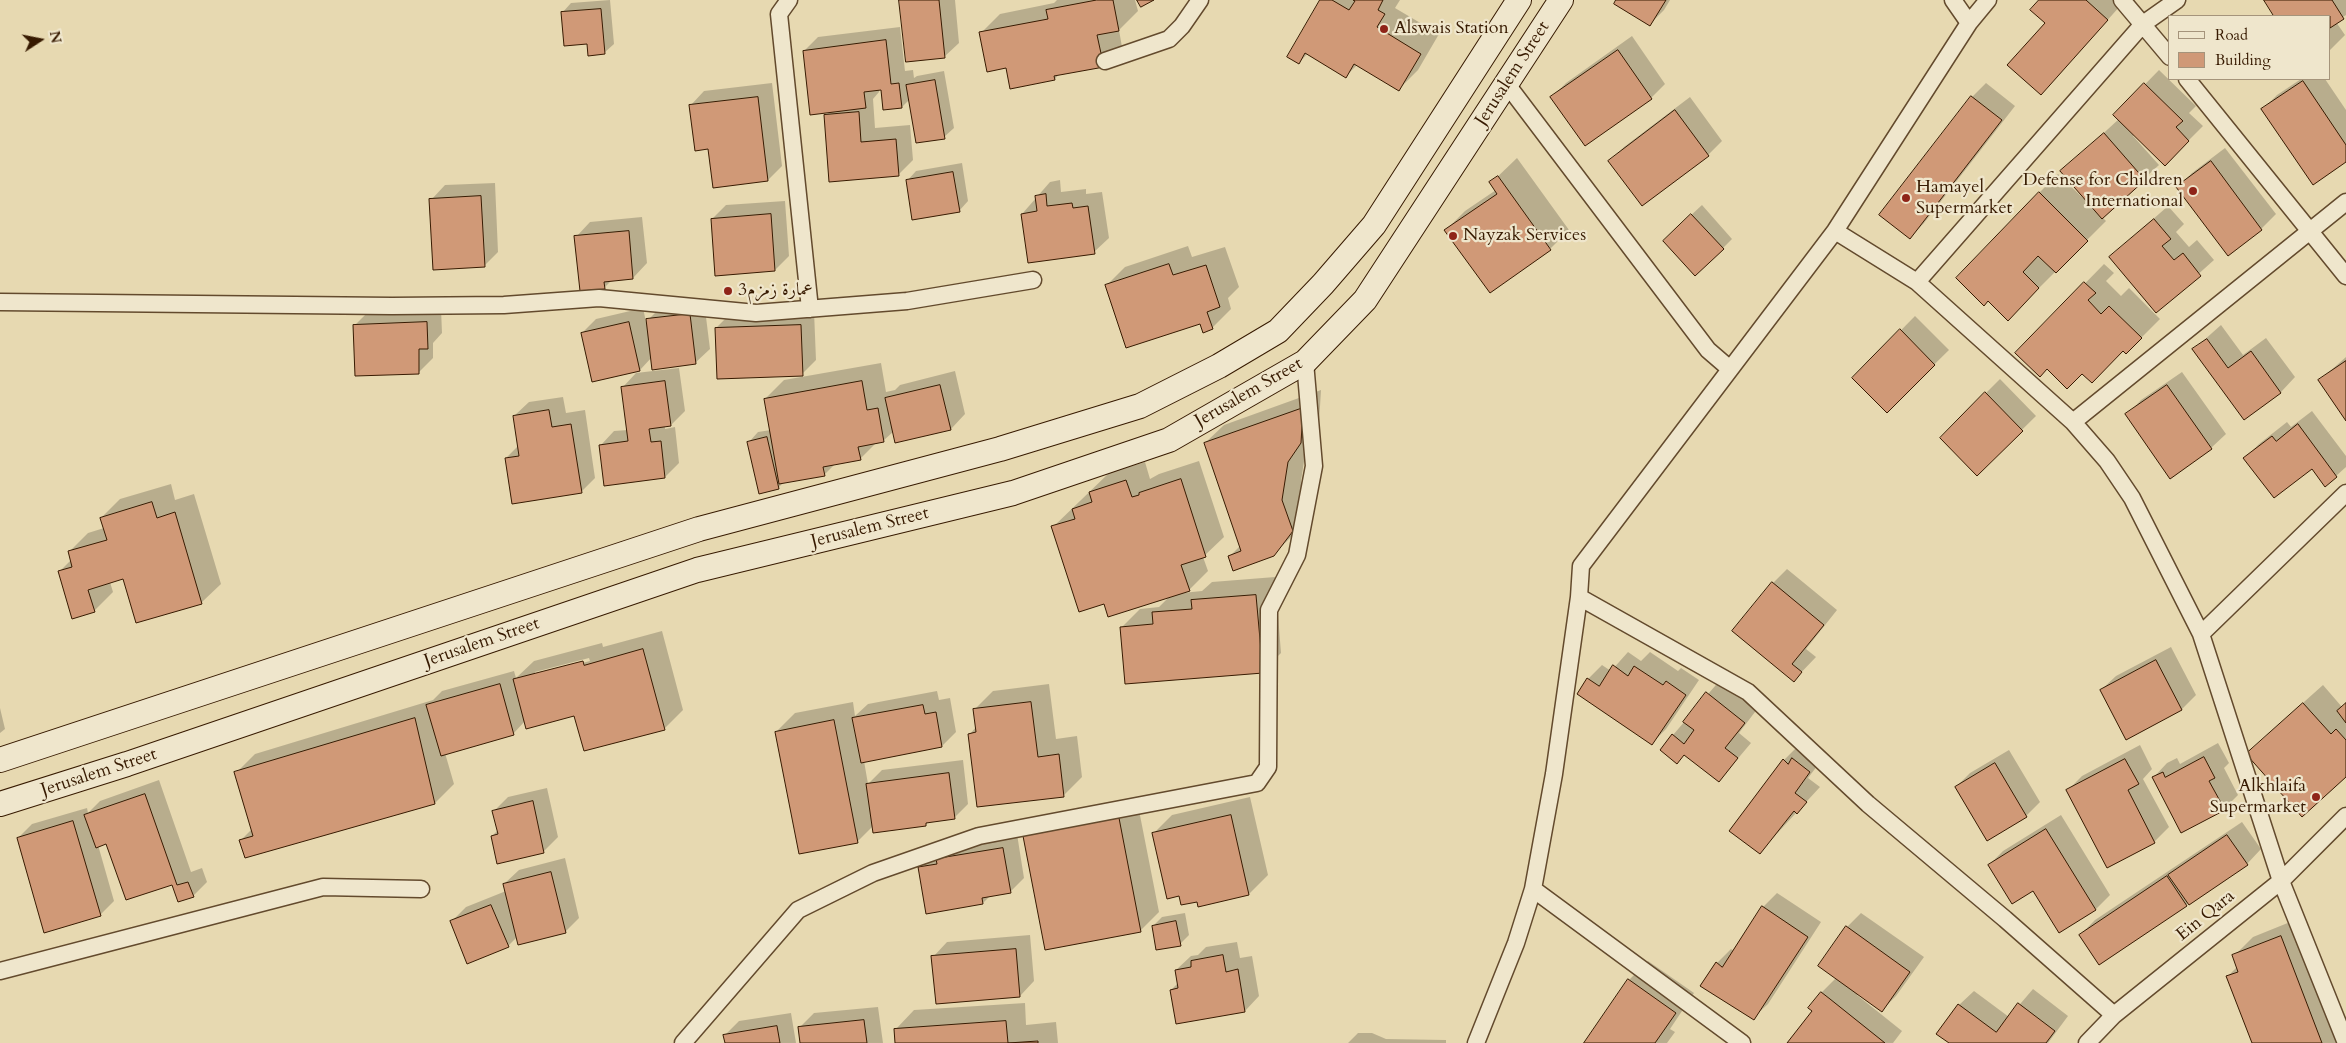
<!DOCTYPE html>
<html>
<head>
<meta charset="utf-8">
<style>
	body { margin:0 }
	#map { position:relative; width:2346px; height:1043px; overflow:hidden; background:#e7d9b1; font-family:Cardo,serif }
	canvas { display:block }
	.legend { position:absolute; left:2168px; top:15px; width:162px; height:65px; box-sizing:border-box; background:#efe6cc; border:1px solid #a5947b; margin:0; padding:6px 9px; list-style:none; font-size:15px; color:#371a01 }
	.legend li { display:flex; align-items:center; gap:10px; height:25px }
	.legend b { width:25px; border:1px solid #a5947b }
	.north { position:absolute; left:15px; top:15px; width:50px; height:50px; -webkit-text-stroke:4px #efe6cc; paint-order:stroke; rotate:79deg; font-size:14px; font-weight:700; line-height:20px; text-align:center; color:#371a01 }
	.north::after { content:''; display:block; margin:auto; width:18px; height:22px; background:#371a01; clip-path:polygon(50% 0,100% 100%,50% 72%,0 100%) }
</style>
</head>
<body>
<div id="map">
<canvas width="2346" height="1043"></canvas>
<ul class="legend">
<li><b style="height:6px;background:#efe6cc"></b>Road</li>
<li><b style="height:14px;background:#d09977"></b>Building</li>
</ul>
<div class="north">N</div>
</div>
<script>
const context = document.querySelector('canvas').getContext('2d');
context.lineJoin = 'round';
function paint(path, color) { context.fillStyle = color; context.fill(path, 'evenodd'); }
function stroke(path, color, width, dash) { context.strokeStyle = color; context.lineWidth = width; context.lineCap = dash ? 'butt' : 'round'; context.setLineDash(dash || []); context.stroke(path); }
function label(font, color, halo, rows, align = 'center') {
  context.font = font + ' Cardo,Amiri,serif'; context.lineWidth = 4.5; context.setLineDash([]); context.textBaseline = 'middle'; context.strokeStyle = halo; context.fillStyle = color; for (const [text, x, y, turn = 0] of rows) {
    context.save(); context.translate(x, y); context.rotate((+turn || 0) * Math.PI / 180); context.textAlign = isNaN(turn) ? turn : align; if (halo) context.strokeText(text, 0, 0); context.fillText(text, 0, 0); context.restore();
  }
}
paint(new Path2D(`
	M610 0 614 44 604 53 588 43 562 13 571 3Z
	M901 0H955L959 43 944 57Z
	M1057 0H1135L1138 11 1119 30 1122 47 1059 74 1055 79 1007 67 981 33 1000 14 1054 3Z
	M1322 0H1400L1395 8 1439 34 1418 70 1399 89 1357 65 1346 76 1308 53 1299 63Z
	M1618 0H1670L1664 10 1649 25Z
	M2040 0H2116L2121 5 2055 79 2046 23Z
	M2265 0H2346V15L2336 22 2345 35 2330 50V16H2276Z
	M900 27 905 71 913 70 914 78 917 76 944 71 954 128 944 137 910 99 902 107 882 88 879 89V92L873 99 875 128 910 125 913 160 898 175 825 116 830 111 804 51 818 37Z
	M1632 36 1665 84 1651 98 1552 97 1566 83Z
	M2159 70 2196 106 2189 113 2203 126 2165 164 2135 134 2133 136 2159 165 2102 217 2106 221 2008 319 2039 193 2058 174 2083 198 2084 197 2062 171 2119 119 2115 115Z
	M2301 79H2325L2346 110V161L2263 109 2277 95Z
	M772 83 782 166 768 180 709 148 690 106 704 91Z
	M1986 83 2015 106 1924 223 1910 238 1972 97Z
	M1690 97 1722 141 1708 155 1610 161 1624 147Z
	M2225 148 2276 214 2261 229 2228 254 2178 187 2192 173Z
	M1517 158 1569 230 1550 249 1446 230 1465 211 1496 190 1491 183Z
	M962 163 968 201 959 211 907 181 916 171Z
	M1060 180 1061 192 1086 189V194L1102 192 1109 238 1094 252 1022 214 1050 182Z
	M495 183 498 252 484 266 431 200 445 185Z
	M785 201 789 256 775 270 712 219 726 205Z
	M1702 205 1732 239 1723 248 1674 231Z
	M2168 206 2184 224 2176 232 2189 247 2197 240 2214 260 2156 312 2110 257Z
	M642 217 647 263 633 278 612 280 604 288 576 237 590 222Z
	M1188 246 1192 257 1225 247 1239 287 1228 298 1231 309 1212 328 1106 286 1125 267Z
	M2104 264 2114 273 2106 281 2121 296 2129 288 2160 319 2126 353 2123 349 2082 372 2048 367 2017 353Z
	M704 301 710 349 695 363 652 357 640 370 582 333 596 319 643 308 646 322 662 306Z
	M441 308 442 333 433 343V358L419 372 355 325 369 311Z
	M814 311 816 360 802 374 716 328 730 314Z
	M1915 316 1949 350 1887 411 1854 378Z
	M2221 325 2243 355 2266 338 2295 377 2281 392 2244 418 2194 349Z
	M2346 357V419L2320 380Z
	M881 363 886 392 895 390 900 385 955 371 965 414 951 429 896 442 894 431 883 441 877 442 860 459 835 464 824 475 785 481 778 488 749 442 758 432 771 430 765 399 784 380Z
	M679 368 685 411 671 425 665 426V429L675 427 679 463 665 477 600 446 614 431 628 430 622 388 636 373Z
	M2182 372 2226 434 2211 448 2127 415 2141 400Z
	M2000 379 2036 416 1977 474 1941 438Z
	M1321 390 1319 423 1307 442 1301 481 1311 511 1292 536 1273 555 1230 556 1241 545 1205 443 1224 425Z
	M563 397 566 413 585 410 595 478 581 492 506 458 519 445 514 416 529 402Z
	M2312 411 2346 456V467L2336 476 2312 468 2245 458 2259 444 2287 422 2291 427Z
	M1199 461 1224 537 1203 557 1208 571 1189 590 1182 593 1202 591 1212 582 1275 577 1281 653 1262 672 1121 628 1140 609 1159 607 1170 596 1105 602 1053 527 1109 473 1145 462 1150 479 1159 474Z
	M171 484 175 500 194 494 221 584 202 602 137 622 124 578 110 582 113 592 94 611 59 572 71 560 69 552 88 533 104 528 101 518 120 499Z
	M1787 569 1837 610 1806 649 1816 657 1794 680 1773 583Z
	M662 631 683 710 664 729 575 714 525 721 513 734 445 753 454 784 435 803 246 856 241 840 252 829 236 773 255 754 433 700 442 691 514 671 516 678 534 661 602 643 603 647ZM589 658 590 661 535 675V672Z
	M2171 647 2196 695 2182 709 2127 738 2101 690 2116 676Z
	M1628 652 1641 661 1650 652 1678 671 1681 668 1699 680 1666 729 1652 743 1588 679 1602 665 1611 671Z
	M1721 679 1758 708 1739 733 1751 743 1719 781 1685 754 1677 762 1673 735Z
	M1049 684 1056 739 1077 736 1082 777 1063 796 970 734 976 727 974 710 993 691Z
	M2323 685 2342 707 2346 703V775L2267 735Z
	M937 691 939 700 950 698 956 732 942 746 864 761 868 784 882 770 963 760 968 804 954 818 929 821 925 825 873 826 857 842 776 732 795 713 853 702 855 716 868 704Z
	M0 708 5 729 0 733Z
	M2218 743 2229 763 2224 768 2238 795 2224 809 2153 778 2167 763 2177 758 2180 764Z
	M2140 745 2152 769 2143 779 2169 827 2154 842 2107 866 2068 790 2082 776Z
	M1798 746 1824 757 1808 778 1820 787 1760 852 1784 760Z
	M2009 750 2040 802 2026 816 1956 787 1970 773Z
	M159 780 191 872 202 868 207 882 193 896 107 842 98 845 114 901 100 915 18 838 32 824 87 808 88 813 100 801Z
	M547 788 558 837 544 851 498 862 492 836 498 830 494 811 508 797Z
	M1250 797 1268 875 1249 894 1198 900 1180 894 1153 834 1172 815Z
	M1137 800 1159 912 1140 931 1025 837 1044 818Z
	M2061 815 2110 895 2096 909 2033 889 1989 865 2003 851Z
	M2242 822 2261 849 2247 864 2186 905 2080 935 2095 920Z
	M1017 834 1024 878 1010 892 991 895 983 903 919 868 934 853Z
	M565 858 579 918 565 932 517 937 508 946 452 921 466 907 506 891 504 884 519 870Z
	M1777 893 1821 922 1768 1004 1753 1018 1717 963 1731 949 1734 951 1763 907Z
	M1185 913 1189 935 1180 944 1153 926 1162 917Z
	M1861 913 1924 957 1896 996 1882 1010 1858 994 1857 995 1902 1031 1893 1043H1789L1814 1011 1822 992 1836 978 1847 927Z
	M2300 918 2346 1043H2253L2227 977 2238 966 2234 956 2253 937Z
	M1030 935 1034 981 1020 996 933 957 947 942Z
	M1237 942 1240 958 1252 956 1259 996 1245 1011 1171 990 1178 983 1176 970 1191 956 1198 955 1206 947Z
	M1648 961 1694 993 1670 1029 1675 1032 1667 1043H1586L1629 980Z
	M2033 989 2068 1016 2048 1043H1951L1959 1005 1974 991 2009 1017Z
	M1025 1003 1026 1025 1056 1022 1058 1043H896V1029L914 1010Z
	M878 1007 883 1043H802L800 1027 814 1013Z
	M791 1013 796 1043H726L725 1035 739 1021Z
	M1358 1033H1372L1386 1039 1446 1040V1043H1348Z`), '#0003');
const building = new Path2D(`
	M899 0H939L945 58 906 62Z
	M1097 0H1113L1119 31 1097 35 1104 67 1054 76 1055 80 1010 89 1006 68 987 72 979 32 1048 19 1046 10Z
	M1137 0H1154L1141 7Z
	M1320 0H1332L1349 10 1355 1 1353 0H1383L1378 10 1385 14 1377 27 1421 54 1399 91 1354 64 1346 78 1305 53 1299 64 1287 57Z
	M1616 0H1666L1650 26 1614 4Z
	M2039 0H2086L2108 20 2041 95 2007 65 2045 23 2030 10Z
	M2264 0H2332L2344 19 2330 28V16H2274Z
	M601 9 605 54 588 56 587 44 564 46 561 12Z
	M886 40 891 84 899 83 902 108 883 110 881 90 864 92 866 108 810 115 803 51Z
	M1618 50 1652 99 1585 146 1550 97Z
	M935 80 945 139 916 143 906 85Z
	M2303 81 2346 145V162L2313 185 2261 109Z
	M2144 83 2183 121 2176 127 2189 141 2165 166 2113 115Z
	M1971 96 2002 120 1910 239 1879 215Z
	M758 97 768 181 713 188 708 149 695 151 689 105Z
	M1675 110 1709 156 1642 206 1608 161Z
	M859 112 861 142 896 139 899 176 829 182 824 115Z
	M2104 133 2145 180 2102 219 2060 171Z
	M2211 161 2262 230 2228 256 2176 187Z
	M953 172 960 212 912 220 906 180Z
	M1498 176 1551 250 1490 293 1444 230 1497 194 1489 182Z
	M2039 192 2088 241 2056 273 2038 256 2023 272 2039 288 2008 321 1988 301 1984 306 1956 278Z
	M1046 194 1047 206 1072 203 1073 208 1088 206 1095 254 1028 263 1021 214 1037 211 1035 196Z
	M481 196 485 267 433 270 429 199Z
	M771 214 775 271 715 276 711 219Z
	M1691 214 1724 249 1695 276 1663 241Z
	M2154 219 2171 239 2162 246 2174 260 2183 253 2201 276 2156 313 2109 257Z
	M629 231 633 279 604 282 605 289 580 291 574 236Z
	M1169 264 1173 275 1206 265 1220 307 1207 312 1213 329 1203 333 1200 324 1126 348 1105 285Z
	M2084 282 2096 293 2088 300 2101 314 2109 306 2142 338 2126 354 2123 351 2092 383 2082 374 2067 389 2047 369 2040 377 2015 353Z
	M690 314 696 364 652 370 646 319Z
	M427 322 428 349H419V374L355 376 353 325Z
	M629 322 640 371 592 382 581 333Z
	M801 325 803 376 717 379 715 328Z
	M1900 329 1935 365 1887 413 1852 378Z
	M2207 339 2228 368 2251 351 2281 393 2244 420 2192 349Z
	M2346 361V421L2318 380Z
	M665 381 671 426 649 429 651 442 661 441 665 478 604 486 599 445 628 441 621 387Z
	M862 381 867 410 878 408 884 442 858 447 861 460 823 467 825 476 779 484 764 399Z
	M940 385 951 430 895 443 885 398Z
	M2167 385 2212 449 2170 479 2125 414Z
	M1985 392 2023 431 1977 476 1940 438Z
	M1303 408 1301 443 1288 462 1282 500 1293 531 1274 556 1233 571 1228 556 1241 551 1204 443Z
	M549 410 552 427 571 424 582 493 512 504 505 458 519 456 513 416Z
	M2298 424 2337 477 2325 487 2312 469 2274 498 2243 458 2272 436 2276 441Z
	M767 437 779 489 759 494 747 442Z
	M1181 479 1206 557 1181 565 1190 591 1108 617 1104 604 1079 612 1051 526 1075 519 1072 509 1092 502 1089 492 1126 480 1132 497 1139 495V493Z
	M152 502 157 518 175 512 202 604 136 623 123 579 88 590 95 612 72 619 58 571 72 567 68 551 107 540 100 518Z
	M1772 582 1824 625 1792 664 1802 672 1794 682 1732 631Z
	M1256 595 1263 673 1125 684 1120 627 1153 624 1152 612 1192 609 1191 600Z
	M643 649 665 730 584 751 574 716 526 729 513 679 583 661 584 665Z
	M2156 660 2182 710 2126 740 2100 690Z
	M1613 665 1628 676 1634 666 1663 685 1666 681 1686 695 1652 745 1577 694 1587 678 1599 686Z
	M500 684 514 735 441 756 426 705Z
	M1706 692 1745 723 1725 748 1738 758 1719 782 1684 755 1677 764 1660 750 1672 734 1684 744 1694 730 1683 722Z
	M1031 702 1038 757 1059 754 1064 797 977 807 968 734 976 732 973 709Z
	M2303 703 2331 734 2336 729 2346 740V777L2302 817 2246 754Z
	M2346 703V723L2337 711Z
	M923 705 925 714 936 712 942 747 861 763 852 718Z
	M415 718 435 804 245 858 239 840 253 836 234 772Z
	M834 720 858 843 799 854 775 732Z
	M2204 757 2215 778 2209 781 2225 810 2181 833 2152 777 2163 772 2165 777Z
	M1792 758 1810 772 1795 793 1807 802 1797 814 1794 811 1760 854 1729 831 1783 759 1788 764Z
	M2125 759 2139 784 2128 790 2155 843 2107 868 2066 790Z
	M1995 763 2027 817 1987 841 1955 787Z
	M949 773 955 819 926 823V826L873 833 866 784Z
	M145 794 177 885 188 882 194 897 178 902 172 885 126 900 106 844 96 848 84 815Z
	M533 801 544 853 497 864 491 836 498 834 492 811Z
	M1231 815 1249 895 1198 907 1197 902 1181 905 1179 896 1167 899 1152 833Z
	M1119 818 1141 932 1045 950 1023 836Z
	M73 821 101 916 44 933 17 838Z
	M2046 829 2096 910 2059 933 2033 891 2012 904 1988 865Z
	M2227 835 2248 865 2189 905 2168 875Z
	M1003 848 1011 893 982 898 983 904 926 914 918 867 937 864 936 859Z
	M551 872 566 933 518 945 503 884Z
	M2167 876 2187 906 2099 965 2079 935Z
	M491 905 509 947 467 964 450 921Z
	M1762 906 1808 937 1754 1020 1700 986 1716 962 1722 967Z
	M1176 921 1181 946 1156 950 1152 926Z
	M1846 926 1910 972 1882 1012 1818 966Z
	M2281 936 2322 1043H2252L2226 976 2238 972 2232 955Z
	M1016 949 1020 997 936 1004 931 956Z
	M1223 955 1226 972 1238 969 1245 1012 1176 1024 1170 990 1178 988 1175 970 1191 967V961Z
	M1628 979 1676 1013 1655 1043H1584Z
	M1821 992 1830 999 1885 1043H1787L1812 1011 1808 1008Z
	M2018 1003 2055 1031 2046 1043H1949L1936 1034 1958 1004 1996 1032Z
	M864 1020 867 1043H800L798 1027Z
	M1006 1021 1008 1043 1038 1041V1043H895L894 1029Z
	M777 1026 780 1043H725L723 1035Z`);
paint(building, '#d09977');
stroke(building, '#371a01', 1);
const minor = new Path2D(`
	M789 0 779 14 810 309
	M2122 0 2170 57
	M1969 23 1988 0
	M1105 61 1169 39 1182 26 1200 0
	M2187 79 2346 276
	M1506 83 1708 350 1730 369
	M1835 231 1917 282 2073 422 2107 461 2132 498 2201 634 2281 881 2346 1043
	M1917 282 2143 24 2177 0
	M0 302 392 306 504 305 599 298 756 313 907 301 1033 280
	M2073 422 2346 202
	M1579 597 1748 692 1868 804 2005 919 2114 1015
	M2201 634 2346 493
	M1533 889 1742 1043
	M0 971 323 887 421 889
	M683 1043 798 910 873 873 979 836 1257 783 1268 767 1269 610 1297 555 1314 466 1305 362
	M1476 1043 1516 943 1533 889 1554 774 1579 597 1581 566 1835 231 1969 23 1953 0
	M2087 1043 2114 1015 2281 881 2346 816`);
const secondary = new Path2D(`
	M0 760 699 529 1000 449 1140 406 1219 366 1278 331 1323 284 1374 225 1519 0
	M0 804 127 764 697 570 1013 493 1169 440 1305 362 1365 300 1561 0`);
stroke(minor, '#634a2d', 19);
stroke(secondary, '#371a01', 26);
stroke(minor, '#efe6cc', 16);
stroke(secondary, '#efe6cc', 24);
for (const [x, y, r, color] of [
	[1384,29,5,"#8f2418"],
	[2193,191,5,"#8f2418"],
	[1906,198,5,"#8f2418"],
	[1453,236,5,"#8f2418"],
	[728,291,5,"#8f2418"],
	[2316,797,5,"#8f2418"]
]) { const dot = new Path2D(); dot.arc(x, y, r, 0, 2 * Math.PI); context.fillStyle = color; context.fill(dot); stroke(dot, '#efe6cc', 2); }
label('18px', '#371a01', '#efe6cc', [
	["Alswais Station",1394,29],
	["Defense for Children",2183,181,"right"],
	["International",2183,202,"right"],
	["Hamayel",1916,188],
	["Supermarket",1916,209],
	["Nayzak Services",1463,236],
	["عمارة زمزم3",738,291],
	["Alkhlaifa",2306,787,"right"],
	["Supermarket",2306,808,"right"]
], 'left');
label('18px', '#371a01', '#efe6cc', [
	["Jerusalem Street",1513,74,-57],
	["Jerusalem Street",1249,393,-30],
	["Jerusalem Street",870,528,-14],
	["Jerusalem Street",482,643,-19],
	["Jerusalem Street",99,773,-18],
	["Ein Qara",2206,916,-39]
]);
</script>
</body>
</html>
